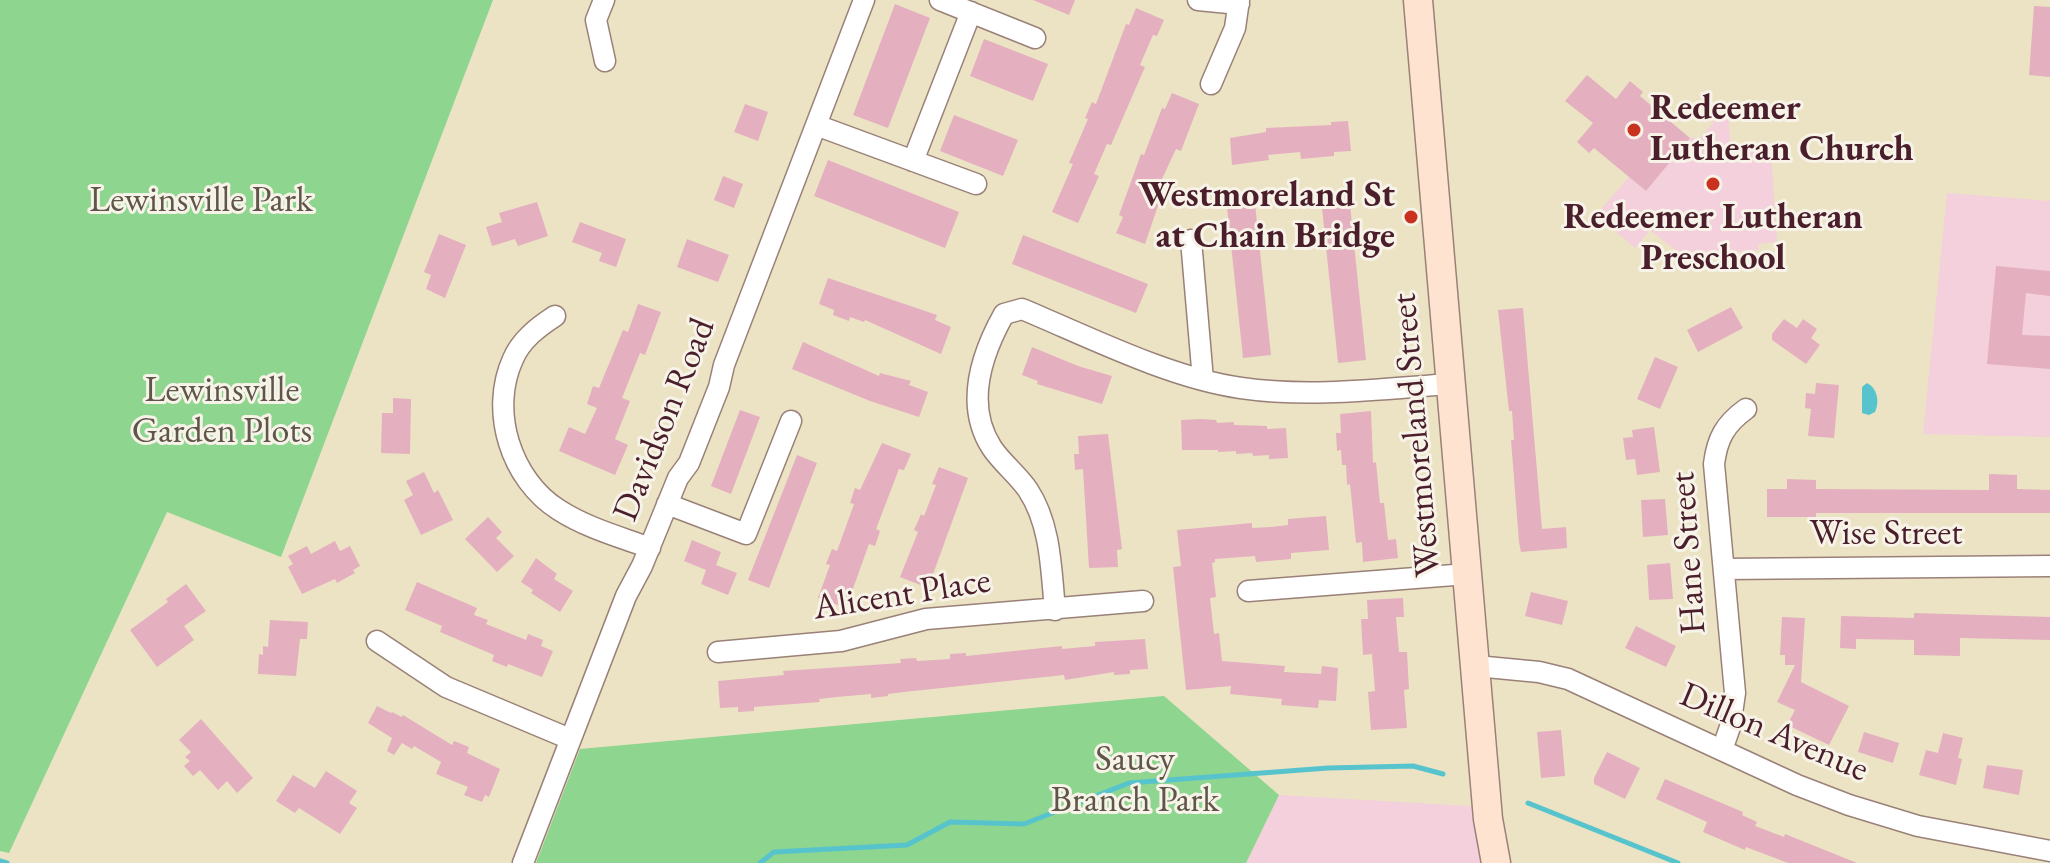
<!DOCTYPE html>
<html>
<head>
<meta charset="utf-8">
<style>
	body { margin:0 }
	canvas { display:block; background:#ebe3c4 }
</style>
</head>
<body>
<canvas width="2050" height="863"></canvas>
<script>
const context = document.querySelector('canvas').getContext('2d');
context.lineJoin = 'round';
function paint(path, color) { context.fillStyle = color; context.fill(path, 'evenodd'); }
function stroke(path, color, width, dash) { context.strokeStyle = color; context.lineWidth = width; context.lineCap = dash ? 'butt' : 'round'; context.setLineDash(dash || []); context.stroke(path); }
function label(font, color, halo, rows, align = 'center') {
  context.font = font + ' "EB Garamond",serif'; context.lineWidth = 6; context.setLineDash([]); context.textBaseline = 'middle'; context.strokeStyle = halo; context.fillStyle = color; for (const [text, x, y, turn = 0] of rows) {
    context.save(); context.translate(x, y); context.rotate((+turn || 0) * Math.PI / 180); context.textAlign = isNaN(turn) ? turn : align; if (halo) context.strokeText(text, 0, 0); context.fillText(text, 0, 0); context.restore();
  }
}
paint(new Path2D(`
	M1728 113 1731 152 1771 150 1777 242 1758 244 1759 250 1678 257 1679 253 1650 230 1635 248 1596 215 1629 177 1646 191 1690 138 1701 137 1713 123V114Z
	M1947 193 2050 201V437L1923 434Z
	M1279 795 1486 807 1491 863H1246Z`), '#f4cfdc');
paint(new Path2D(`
	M0 0H493L281 557 167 512 9 853 0 851Z
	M1164 696 1279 795 1246 863H536L580 749Z`), '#8ed58f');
paint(new Path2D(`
	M1867 383C1877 388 1880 401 1875 412L1869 415 1862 413V387Z`), '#57c4cd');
stroke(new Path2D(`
	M1528 803 1678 863
	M0 861 7 863
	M760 863 774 852 907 845 950 822 1024 824 1129 783 1328 768 1413 766 1443 774`), '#57c4cd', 5);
paint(new Path2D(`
	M1033 0H1075L1069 15Z
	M895 4 930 18 888 128 853 115Z
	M2034 6 2050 7V77L2029 75Z
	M1136 8 1164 20 1157 36 1153 35 1146 51 1140 65 1145 67 1111 145 1107 144 1094 174 1099 176 1078 223 1052 212 1073 164 1069 163 1088 119 1085 118 1092 102 1096 104 1126 24 1129 25Z
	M984 39 1048 64 1033 101 970 76Z
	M1587 75 1616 99 1630 81 1643 92 1640 96 1690 138 1646 191 1594 148 1589 153 1577 142 1593 123 1565 101Z
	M1172 93 1199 104 1181 151 1176 149 1155 194 1161 197 1145 244 1116 233 1123 217 1119 215 1141 154 1144 155 1162 108 1165 109Z
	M745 104 768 112 758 141 734 132Z
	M954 115 1018 140 1003 176 940 151Z
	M1348 121 1351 151 1334 152V156L1301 159 1300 152 1268 155 1269 160 1232 165 1230 138 1266 132V128L1331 125V122Z
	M828 160 959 212 945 248 814 196Z
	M723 176 743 184 734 208 714 200Z
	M1349 195 1366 360 1338 363 1321 198Z
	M537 202 548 236 518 246 515 239 492 246 486 227 502 222 499 213Z
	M1255 204 1271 355 1243 358 1227 207Z
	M580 222 626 239 616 267 599 261 602 253 572 242Z
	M439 234 466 245 445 298 426 289 431 275 424 272Z
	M1023 235 1148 284 1136 313 1012 264Z
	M687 239 729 255 718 282 677 267Z
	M1996 266 2050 271V296L2026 293 2022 335 2050 336V369L1987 364Z
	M828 278 937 315 935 320 951 327 941 354 865 320 864 322 850 317 849 321 833 315 834 310 819 304Z
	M638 304 661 312 645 355 640 353 622 398 630 401 615 439 628 445 615 475 559 451 569 427 585 434 597 408 587 404 593 386 599 388 623 330 628 332Z
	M1731 307 1743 328 1698 352 1687 330Z
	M1523 308 1542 529 1566 527 1567 548 1521 552 1519 542 1511 440H1514L1512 411H1509L1498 310Z
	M1784 319 1797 328 1803 319 1817 329 1811 338 1820 345 1806 364 1772 340V334Z
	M803 342 879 376 880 373 911 381 909 385 928 392 919 417 870 401 792 369Z
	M1032 347 1078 366 1112 376 1102 404 1037 384 1038 381 1022 375Z
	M1655 357 1678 367 1660 409 1637 399Z
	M1816 383 1839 385 1834 438 1808 436 1811 409 1805 408 1806 393 1815 394Z
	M393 398 411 399 410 454 381 453 382 413H393Z
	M740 410 760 417 731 494 711 486Z
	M1371 411 1373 463 1376 462 1380 503H1384L1388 540 1396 539 1398 558 1363 562 1362 542 1356 543 1350 484 1347 485 1346 465H1342L1341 450 1337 451 1336 433H1341L1340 414Z
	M1200 419 1216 420 1217 423 1234 422V425L1267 426V429L1286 428 1288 458 1269 459V455L1253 456 1252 453 1236 454V451L1218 452V450H1182L1181 420Z
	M1654 427 1660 472 1637 475 1635 459 1626 460 1623 438 1633 437 1632 430Z
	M1108 434 1122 549 1117 550 1118 567 1089 568 1083 469 1075 470 1074 454H1079L1078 436Z
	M882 443 911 454 904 470 899 469 876 529 880 531 875 546 869 544 846 608 818 598 830 565 826 564 832 549 837 551 854 504 850 503 855 488 860 490Z
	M797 455 817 463 769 588 748 580Z
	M939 467 968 478 928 588 900 577 918 532 914 530 921 514 924 516 936 485 932 484Z
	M424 472 434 493 438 490 453 520 421 535 404 500 413 495 406 481Z
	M1989 474 2017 475V489L2050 490V513H1816V517H1767V489H1787V479L1816 480V489L1989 490Z
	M1665 499 1668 535 1643 537 1641 500Z
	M1326 516 1329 550 1291 553V559L1256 562 1255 556 1215 559V562L1212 563 1216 597 1210 598 1214 634 1219 633 1222 661 1285 666 1284 672 1321 674 1322 666 1338 668 1336 701 1319 700 1318 708 1281 705 1282 699 1230 694 1231 686 1186 690 1173 567 1181 566 1177 530 1252 523V528L1271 527 1288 525V519Z
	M488 517 502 532 496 538 514 556 497 572 465 539Z
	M692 540 721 552 716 565 737 573 728 595 701 584 706 570 684 561Z
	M335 541 340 551 350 546 360 566 353 570 355 573 337 583 335 579 302 594 288 567 293 564 288 556 307 546 311 554Z
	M536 558 557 574 554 579 573 591 560 612 531 593 533 590 521 582Z
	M1670 563 1673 599 1649 600 1647 565Z
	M417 582 477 608 474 615 488 620 486 624 526 640 528 634 543 640 541 646 553 651 542 677 508 664 507 667 492 661 494 655 440 632 442 626 405 610Z
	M186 584 206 611 184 626 194 640 157 667 130 630 168 602 166 599Z
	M1531 592 1568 601 1562 625 1525 616Z
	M1403 598 1404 617H1396L1399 652H1407L1409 689 1404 690 1407 728 1371 730 1368 692 1375 691 1372 654 1363 655 1361 619H1368L1367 600Z
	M1914 613 2050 617V640L1960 638V656L1914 655V640L1856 639V649L1840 648 1841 616 1914 618Z
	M1782 617 1805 618 1801 682 1849 706 1829 745 1787 725 1795 710 1777 702 1795 665H1785V655H1780Z
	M270 620 308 622 307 639H300L296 676 258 674 259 654 263 655V646L268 647Z
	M1636 626 1676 646 1666 667 1625 648Z
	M1145 639 1148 669 1130 670V674L1114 675V672L1065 680 1064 675 904 692 888 694V696L871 698V694L837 697 819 699 820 702 754 707V711L738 712V707L720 708 718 681 784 675 783 671 901 663 900 659 916 658 917 661 950 659V654L966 653V656L1062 646V649L1095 646V642Z
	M377 706 391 713 392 712 402 717 403 715 452 745 454 741 469 747 467 753 500 769 489 797 485 795 482 802 464 795 468 787 436 774 441 762 414 746 412 749 402 743 394 755 387 751 392 738 368 723Z
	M201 719 253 778 237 793 227 781 218 790 200 770 193 776 184 766 190 761 185 757 191 752 179 740Z
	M1561 730 1565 776 1541 778 1537 732Z
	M1864 732 1899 743 1893 763 1858 752Z
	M1943 733 1963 738 1958 758 1962 759 1956 785 1919 775 1926 750 1938 753Z
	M1607 752 1640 768 1625 799 1594 784V778Z
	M1987 765 2023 770 2019 795 1983 788Z
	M326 771 357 791 349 803 357 808 340 834 299 808 295 813 276 801 293 775 315 788Z
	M1665 779 1743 812 1742 815 1757 822 1755 826 1784 837 1785 834 1857 863H1788L1746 847 1745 850 1703 832 1707 822 1656 799Z`), '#e4b0bf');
const street = new Path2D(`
	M604 0 596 20 605 61
	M940 0 1035 38
	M1198 0 1239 4
	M1211 84 1235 28 1239 0
	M816 125 976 184
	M913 161 971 12
	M1191 240 1203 380
	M555 316C538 327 521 340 513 359 489 411 511 480 559 510 587 528 620 537 650 548
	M667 504 746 534 791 421
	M1724 569 2050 566
	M1248 591 1467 574
	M1055 610C1051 569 1051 525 1028 490 1018 475 1002 463 992 448 964 405 981 355 1004 314L1022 309C1089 337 1170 378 1241 388 1310 398 1381 389 1450 384
	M377 641 446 687 570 739
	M718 652 841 641 926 619 1143 601
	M1476 666 1539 672 1568 679 1797 785 1849 805 1918 826 2050 851
	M1722 750 1730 727 1735 693 1714 464C1717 439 1725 424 1746 409
	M523 863 626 596 642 566 678 478 689 463 719 387 724 365 864 0`);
const secondary = new Path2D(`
	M1418 0 1488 819 1496 863`);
stroke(street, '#9a8178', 23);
stroke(secondary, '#9a8178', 31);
stroke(street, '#fff', 20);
stroke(secondary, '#fee3d1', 28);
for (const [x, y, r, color] of [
	[1634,130,8,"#c8321e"],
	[1713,184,8,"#c8321e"],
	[1411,217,8,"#c8321e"]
]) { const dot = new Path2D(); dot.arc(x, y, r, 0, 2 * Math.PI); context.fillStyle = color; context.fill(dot); stroke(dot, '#f7f3e8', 3); }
label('bold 36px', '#4a1f2b', '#f7f3e8', [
	["Redeemer",1650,109],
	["Lutheran Church",1650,150],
	["Westmoreland St",1395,196,"right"],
	["at Chain Bridge",1395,237,"right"],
	["Redeemer Lutheran",1713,218,"center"],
	["Preschool",1713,259,"center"]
], 'left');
label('36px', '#5e5649', '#f7f3e8', [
	["Lewinsville Park",201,201],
	["Lewinsville",222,391],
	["Garden Plots",222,432],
	["Saucy",1135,760],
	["Branch Park",1135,801]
]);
label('36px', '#4a1f2b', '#f7f3e8', [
	["Davidson Road",665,420,-68],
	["Westmoreland Street",1417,435,-95],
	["Wise Street",1886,534],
	["Hane Street",1689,553,-94],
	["Alicent Place",902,595,-9],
	["Dillon Avenue",1774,733,23]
]);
</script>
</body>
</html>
